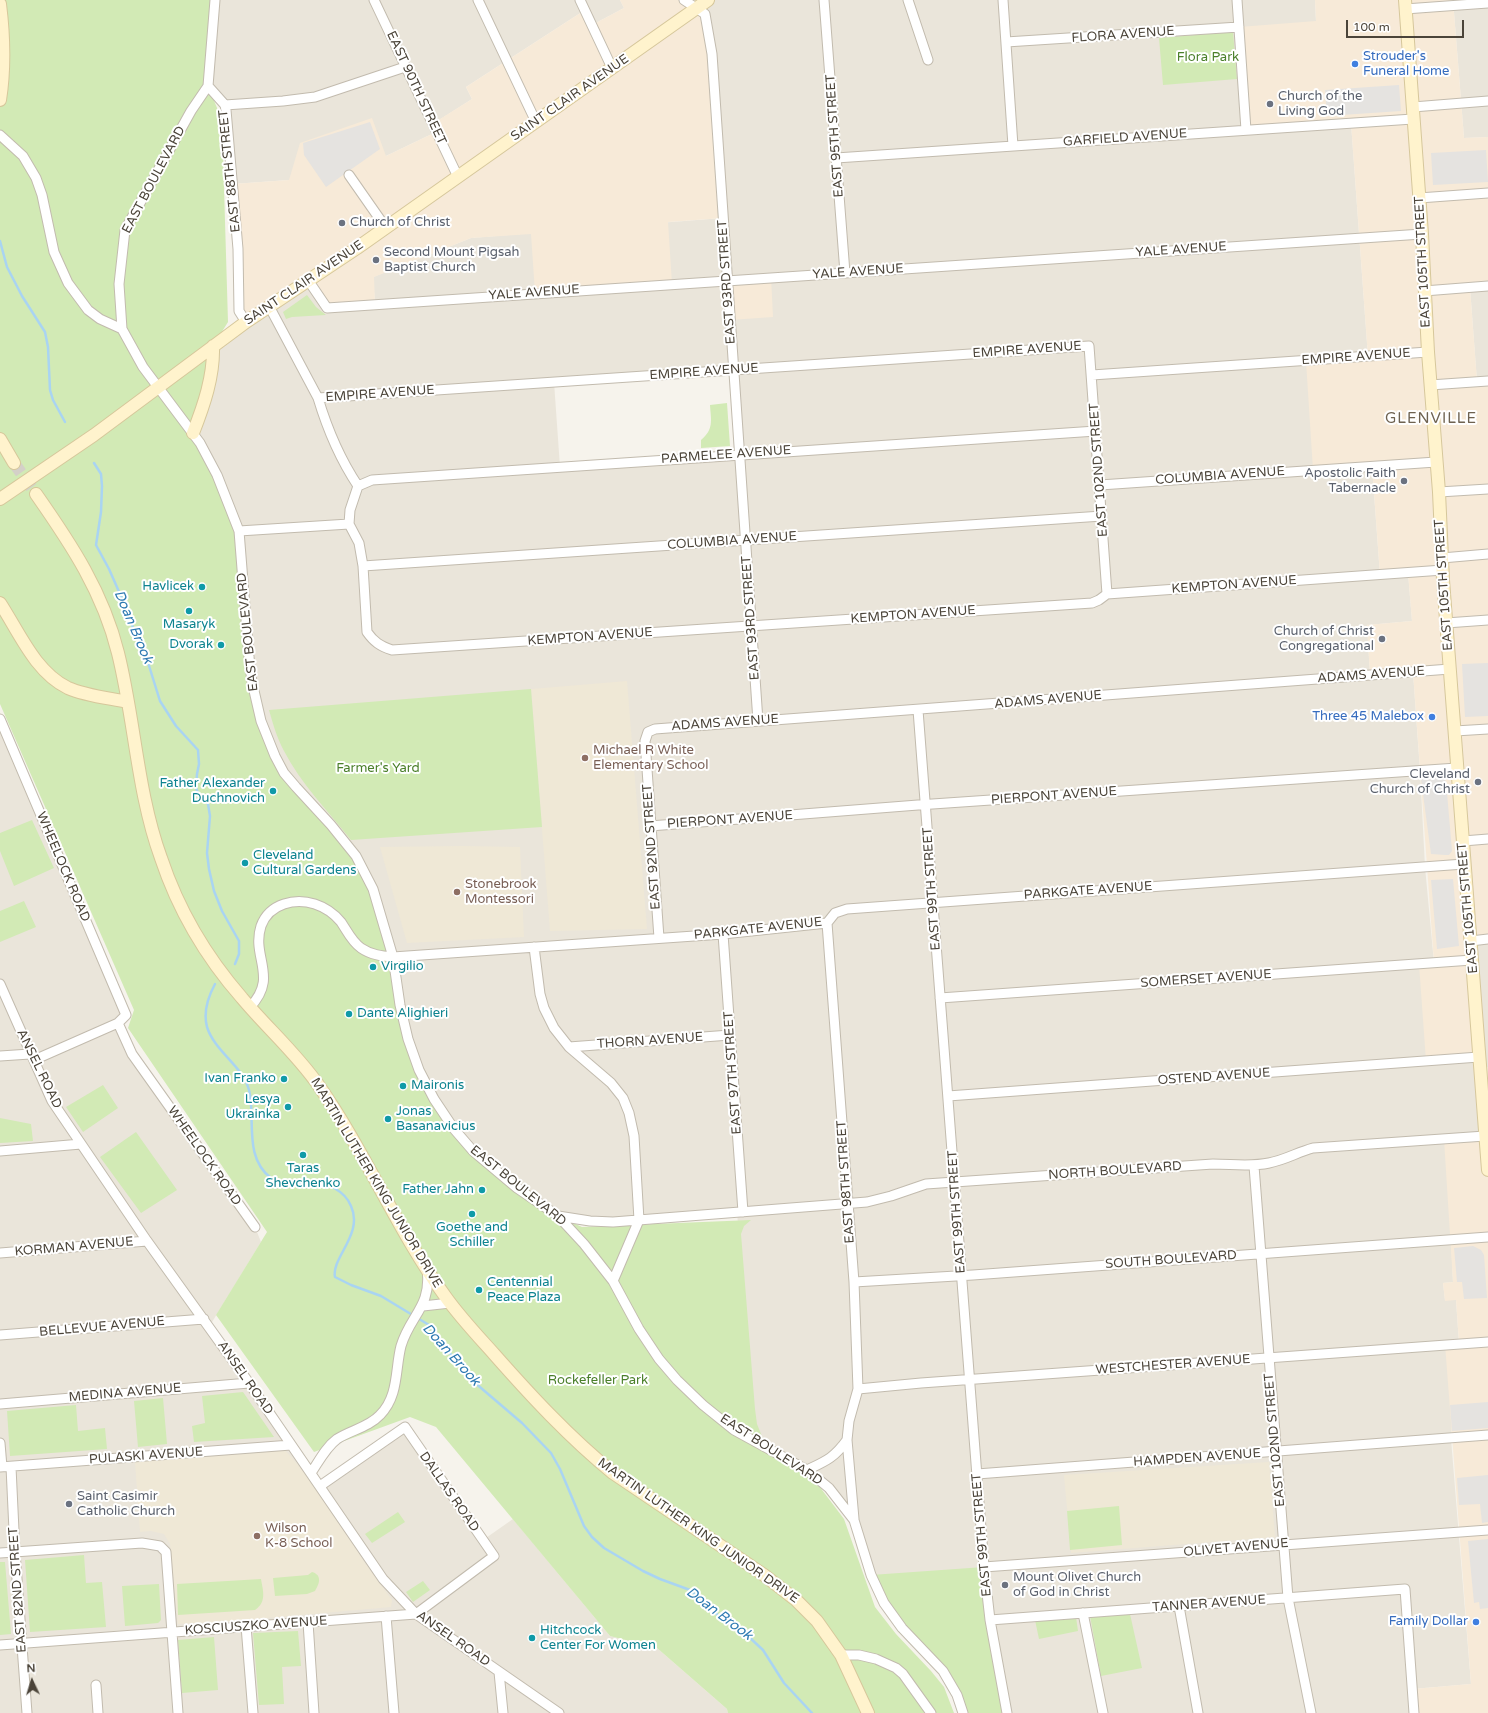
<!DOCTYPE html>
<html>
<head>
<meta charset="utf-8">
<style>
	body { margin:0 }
	#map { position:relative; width:1488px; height:1713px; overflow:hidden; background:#f6f3ec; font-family:"Varela Round",sans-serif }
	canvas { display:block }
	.north { position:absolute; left:12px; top:1661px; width:40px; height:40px; -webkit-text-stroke:3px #fff; paint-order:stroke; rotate:356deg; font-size:11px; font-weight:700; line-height:16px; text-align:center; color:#4b4439 }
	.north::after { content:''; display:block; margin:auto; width:14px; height:18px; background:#4b4439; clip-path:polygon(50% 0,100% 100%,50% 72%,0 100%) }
	.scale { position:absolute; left:1346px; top:20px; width:118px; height:18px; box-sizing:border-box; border:2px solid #4b4439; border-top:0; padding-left:5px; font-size:12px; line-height:14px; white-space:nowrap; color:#4b4439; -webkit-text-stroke:3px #fff; paint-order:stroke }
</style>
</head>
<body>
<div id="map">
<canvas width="1488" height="1713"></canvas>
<div class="north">N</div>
<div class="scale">100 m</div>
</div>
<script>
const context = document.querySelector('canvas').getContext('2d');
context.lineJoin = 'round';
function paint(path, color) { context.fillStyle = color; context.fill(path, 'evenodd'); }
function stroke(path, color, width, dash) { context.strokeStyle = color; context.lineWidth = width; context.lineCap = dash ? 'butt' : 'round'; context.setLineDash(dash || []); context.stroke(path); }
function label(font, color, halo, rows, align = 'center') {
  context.font = font + ' "Varela Round",sans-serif'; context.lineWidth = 4; context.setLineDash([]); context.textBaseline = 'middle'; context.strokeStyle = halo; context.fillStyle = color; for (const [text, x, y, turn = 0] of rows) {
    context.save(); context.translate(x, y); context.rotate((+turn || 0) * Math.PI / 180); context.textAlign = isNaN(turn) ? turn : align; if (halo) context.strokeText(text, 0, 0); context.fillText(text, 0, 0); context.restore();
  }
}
paint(new Path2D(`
	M215 0H620L624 8 592 25 585 10 466 87 472 99 433 124 436 132 386 156 289 180 233 184 226 110 208 86Z
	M708 0H1315L1316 21 1351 123 1368 357 1372 466 1380 575 1408 572 1412 621 1367 625 1370 675 1413 672 1420 771 1425 867 1434 963 1426 1061 1471 941 1488 939V1067H1480L1485 1136 1451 1239 1453 1282 1443 1283 1445 1300H1456L1459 1343 1451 1439 1471 1684 1413 1689 1414 1713H1007L871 1575 854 1520 829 1488 756 1443 737 1212 613 1222 558 1216 473 1151 434 1099 296 788 261 721 193 433 213 346 308 280 375 304 373 277 471 238 722 218 696 8ZM733 370 739 454 560 467 554 382Z
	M1453 0H1488V137L1464 138Z
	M1488 286V381L1477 382 1470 288Z
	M0 719 126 1015 118 1023 132 1054 255 1227 261 1242 209 1327 320 1486 405 1427 483 1540 513 1519 610 1636 657 1648 727 1709 728 1713H0Z`), '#eae5da');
paint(new Path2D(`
	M620 0H708L696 8 705 14 723 218 668 222 672 284 535 293 531 234 471 238 374 277 375 304 327 308 308 280 246 322 239 311 233 184 289 180 300 143 372 118 386 156 436 132 432 124 472 99 466 87 585 10 592 25 624 8Z
	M1315 0H1453L1464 138 1488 137V286L1470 288 1477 381H1488V939L1471 941 1479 1057 1426 1061 1419 964 1434 963 1413 672 1370 675 1367 625 1412 621 1408 573 1380 575 1372 466 1313 470 1306 361 1368 357 1351 123 1246 130 1239 27 1316 21Z
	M771 277 773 317 730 320 727 280Z
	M1480 1067H1488V1713H1414L1413 1689 1471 1684 1445 1344 1459 1343 1456 1300 1445 1301 1443 1283 1453 1282 1444 1139 1485 1136Z`), '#f7ead8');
paint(new Path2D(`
	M627 681 647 929 550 931 531 689Z
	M462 846 520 847 524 937 407 943 380 847Z
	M285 1450 313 1482 365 1563 392 1600 391 1607 233 1621 178 1624 170 1544 164 1534 151 1531 140 1532 135 1462Z
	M1269 1462 1275 1537 1071 1553 1064 1475Z`), '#efe8d6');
paint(new Path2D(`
	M0 0H215L208 86 222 120 228 322 213 346 193 433 227 498 240 554 252 682 275 756 331 825 373 889 408 1039 434 1099 480 1157 558 1216 582 1227 751 1220 744 1226 741 1234 755 1409 757 1424 763 1439 757 1435 756 1443 807 1470 844 1519 875 1607 896 1634 931 1671 944 1687 954 1713H728L727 1709 657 1648 610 1636 436 1427 410 1417 314 1452 216 1315 267 1232 128 1028 134 1010 0 704Z
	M1233 32 1237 79 1163 85 1159 38Z
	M307 295 316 307 326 315 292 317 286 319 283 312Z
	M727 403 730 446 701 448V440C714 429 711 421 710 405Z
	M531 689 542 827 351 840C328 811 301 784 284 751 277 738 273 724 269 710Z
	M32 820 54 868 14 886 0 851V833Z
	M24 901 36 927 0 942V911Z
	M103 1085 118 1108 83 1132 66 1107Z
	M0 1118 31 1124 33 1141 0 1143Z
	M136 1132 177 1190 141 1213 100 1157Z
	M243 1392 274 1437 194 1442 192 1426 205 1423 202 1396Z
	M163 1398 167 1444 138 1447 134 1401Z
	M76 1405 78 1431 105 1428 107 1449 10 1456 7 1411Z
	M1119 1506 1122 1545 1070 1550 1067 1511Z
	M398 1512 405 1522 372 1543 365 1534Z
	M84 1555 86 1583 102 1582 106 1627 30 1632 25 1560Z
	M0 1562H5L11 1634 0 1635Z
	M984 1567 1007 1713H963L952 1686 902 1628 871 1575Z
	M312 1572C322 1575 320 1583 315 1591L307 1594 275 1596 273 1578 308 1575Z
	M261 1579C263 1591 267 1602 255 1610L178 1615 177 1584Z
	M423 1581 430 1590 413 1602 406 1592Z
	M159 1584 161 1620 158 1623 125 1626 122 1586Z
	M1130 1614 1142 1668 1101 1676 1090 1616Z
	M1076 1617 1078 1631 1039 1639 1035 1620Z
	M298 1631 301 1666 282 1667 284 1704 259 1705 253 1633Z
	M214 1637 218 1690 182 1693 178 1640Z`), '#d2eab5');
paint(new Path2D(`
	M1399 85 1401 111 1327 116 1325 90Z
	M370 122 380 149 326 187 304 155 303 143Z
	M1486 150 1488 182 1433 185 1431 153Z
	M1488 663V716L1465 717 1462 664Z
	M1441 777 1446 781 1452 851 1449 855H1445L1431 854 1421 779Z
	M1453 879 1459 946 1437 949 1431 880Z
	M1473 1246 1481 1250 1484 1255 1487 1298 1464 1299 1462 1282H1457L1454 1248Z
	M1488 1402V1428L1452 1431 1450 1405Z
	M1488 1475V1522L1482 1523 1480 1504 1459 1505 1457 1478Z
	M1488 1539V1608L1480 1609 1479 1602 1474 1603 1468 1541Z`), '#e5e3e0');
stroke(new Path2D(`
	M0 241 7 267 22 296 45 332 48 347 50 390 53 400 65 422
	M94 463 101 474 102 486 101 512 96 545 109 569 131 619 133 629 141 640 160 701 176 726 198 750 199 764 197 774 196 788 198 793 208 804 210 816 207 853 209 869 214 891 222 911 239 941V954L235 964
	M215 984C208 997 203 1012 207 1027 215 1052 243 1066 249 1090 256 1118 243 1157 271 1178 285 1188 296 1184 312 1183 327 1182 345 1191 351 1206 364 1234 331 1258 335 1277L351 1285 381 1296 429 1325 467 1376 522 1423 551 1453 560 1469 584 1526 592 1537 604 1548 643 1571 660 1579 690 1590 720 1617 749 1637 763 1650 784 1683 812 1713`), '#a9d4f2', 2.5);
stroke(new Path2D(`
	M14 463 36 494`), '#d4d0c8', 12, [12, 6]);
const street = new Path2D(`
	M215 0 208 86 225 105 226 110 238 249 239 311 246 322
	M374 0 458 177
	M478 0 536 122
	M580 0 612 68
	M684 0 705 14 712 54 758 721
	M824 0 845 273
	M908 0 928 60
	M1003 0 1013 146
	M1237 0 1246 130
	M1405 9 1488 3
	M1006 42 1239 27
	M225 105 283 101 315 97 405 67
	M1413 107 1488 101
	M0 135 23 156 36 178 42 195 54 252 68 283 88 310 100 319 122 329 143 367 200 443 217 475 239 531 249 657 252 682 261 721 275 756 284 773 296 787 331 825 356 856 373 889 393 957 400 1005 408 1039 419 1070 434 1099 454 1129 473 1151 517 1188 558 1216 584 1244 613 1281 639 1329 659 1359 677 1380 703 1405 734 1430 807 1470 829 1488 854 1520 871 1575 884 1603 902 1628 943 1671 957 1695 963 1713
	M836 158 1413 119
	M349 175 386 228
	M1419 198 1488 193
	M308 280 327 308 1422 234
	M1424 291 1488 286
	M269 306 318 398C327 428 340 459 358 486
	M122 329 119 284 125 230 191 111 208 86
	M1092 375 1428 352
	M1430 385 1488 381
	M318 398 1089 346 1107 594
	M1100 485 1436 462
	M358 486 350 510 349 524 359 543 363 566 367 632C374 642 380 646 392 650L1092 603 1099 600 1107 594 1443 570
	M358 486 372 480 1096 431
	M1439 492 1488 489
	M239 531 349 524
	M1442 558 1488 554
	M363 566 1102 516
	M1446 623 1488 620
	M918 710 984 1567 990 1620 1007 1713
	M0 719 126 1015 118 1023 34 1060
	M1455 731 1488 729
	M650 826 918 805 1457 768
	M1463 841 1488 839
	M827 923 854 1282 858 1389 849 1421 847 1440 854 1519
	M723 934 743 1212
	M659 938 645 741 648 732 655 729 1450 669
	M1471 941 1488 939
	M534 947 540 994 544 1008 554 1028 569 1047 611 1083 623 1098 629 1113 634 1136 639 1220 613 1281
	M0 984 52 1101 147 1241 249 1383 383 1579 416 1614 559 1713
	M940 998 1472 960
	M250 1007C279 977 251 957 261 926 265 915 272 908 284 904 304 897 327 905 341 922 347 931 352 942 361 948 371 955 382 956 393 957L723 934 827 923 835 913 847 909 1464 864
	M118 1023 132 1054 255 1227
	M569 1047 730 1035
	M0 1056 30 1054
	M948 1096 1479 1057
	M0 1151 81 1144
	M1254 1166 1288 1598 1311 1713
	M558 1216 590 1221 613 1222 867 1202 891 1196 926 1184 1213 1164C1232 1164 1250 1167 1269 1163 1285 1160 1298 1152 1313 1148L1485 1136
	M0 1253 147 1241
	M854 1282 973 1275 1488 1237
	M423 1306 450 1303
	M0 1335 204 1319
	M858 1389 921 1383 1488 1342
	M0 1404 249 1383
	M0 1443 2 1467
	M0 1467 291 1445
	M11 1467 15 1552 27 1713
	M807 1470C826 1461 834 1458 847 1440
	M311 1473C319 1461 326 1447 337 1439 351 1430 369 1427 380 1415 399 1396 395 1369 401 1346 410 1315 432 1307 427 1269
	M977 1474 1488 1435
	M0 1553 142 1543 160 1546 166 1552 178 1713
	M984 1567C1152 1555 1320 1542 1488 1530
	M1179 1606 1198 1713
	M1083 1613 1103 1713
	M386 1616 394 1713
	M990 1620 1405 1589 1414 1713
	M308 1622 314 1713
	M246 1626 253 1713
	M0 1645 416 1614 494 1556 405 1427 320 1486
	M841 1655H859L876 1659 896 1668 903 1674 931 1713
	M499 1672 503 1713
	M96 1685 98 1713`);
const secondary = new Path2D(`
	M1405 0 1422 234 1428 352 1439 492 1443 580 1488 1170
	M0 4C4 36 5 68 0 100
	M193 433C204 405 214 376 213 346
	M0 439 14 463
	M36 494C71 544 103 592 118 653 135 721 137 792 161 858 178 909 207 958 242 998 267 1028 297 1054 319 1086 366 1153 397 1230 445 1296 459 1316 477 1335 494 1354 531 1396 569 1437 613 1473L764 1575 796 1600 817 1621 841 1655 868 1713
	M0 499 94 435 246 322 357 248 708 0
	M0 603C19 632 35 672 68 688 86 696 109 698 128 702`);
stroke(street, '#c2bbae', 11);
stroke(secondary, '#d6c79b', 14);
stroke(street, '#fff', 9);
stroke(secondary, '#fff3cd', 12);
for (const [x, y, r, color] of [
	[1355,64,4,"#3f7fe0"],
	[1270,104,4,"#6b7280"],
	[342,223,4,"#6b7280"],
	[376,260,4,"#6b7280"],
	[1404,481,4,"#6b7280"],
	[202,587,4,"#0f9aa8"],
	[189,611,4,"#0f9aa8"],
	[1382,639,4,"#6b7280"],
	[221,645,4,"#0f9aa8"],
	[1432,717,4,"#3f7fe0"],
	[585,758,4,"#8d6e63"],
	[1478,782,4,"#6b7280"],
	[273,791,4,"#0f9aa8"],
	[245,863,4,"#0f9aa8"],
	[457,892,4,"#8d6e63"],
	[373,967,4,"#0f9aa8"],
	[349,1014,4,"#0f9aa8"],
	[284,1079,4,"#0f9aa8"],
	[403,1086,4,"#0f9aa8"],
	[288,1107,4,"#0f9aa8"],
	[388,1119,4,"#0f9aa8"],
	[303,1155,4,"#0f9aa8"],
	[482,1190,4,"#0f9aa8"],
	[472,1214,4,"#0f9aa8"],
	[479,1290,4,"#0f9aa8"],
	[69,1504,4,"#6b7280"],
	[257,1536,4,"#8d6e63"],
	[1005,1585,4,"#6b7280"],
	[1476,1622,4,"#3f7fe0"],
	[532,1638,4,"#0f9aa8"]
]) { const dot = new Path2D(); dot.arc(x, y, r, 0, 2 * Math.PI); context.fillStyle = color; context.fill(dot); stroke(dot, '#fff', 1.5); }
label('13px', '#4b4439', '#fff', [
	["FLORA AVENUE",1123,35,-4],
	["EAST 90TH STREET",416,88,65],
	["SAINT CLAIR AVENUE",570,98,-35],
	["EAST 95TH STREET",835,136,-94],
	["GARFIELD AVENUE",1125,138,-4],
	["EAST 88TH STREET",230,171,-96],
	["EAST BOULEVARD",154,180,-62],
	["YALE AVENUE",1181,250,-4],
	["EAST 105TH STREET",1423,262,-93],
	["YALE AVENUE",858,272,-4],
	["EAST 93RD STREET",727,282,-94],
	["SAINT CLAIR AVENUE",304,283,-34],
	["YALE AVENUE",534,293,-4],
	["EMPIRE AVENUE",1027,350,-4],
	["EMPIRE AVENUE",1356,357,-4],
	["EMPIRE AVENUE",704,372,-4],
	["EMPIRE AVENUE",380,394,-4],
	["PARMELEE AVENUE",726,455,-4],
	["EAST 102ND STREET",1099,470,-94],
	["COLUMBIA AVENUE",1220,476,-4],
	["COLUMBIA AVENUE",732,541,-4],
	["KEMPTON AVENUE",1234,585,-4],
	["EAST 105TH STREET",1444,585,-94],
	["KEMPTON AVENUE",913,615,-4],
	["EAST 93RD STREET",751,618,-94],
	["EAST BOULEVARD",248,632,-96],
	["KEMPTON AVENUE",590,637,-4],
	["ADAMS AVENUE",1371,675,-4],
	["ADAMS AVENUE",1048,700,-5],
	["ADAMS AVENUE",725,723,-4],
	["PIERPONT AVENUE",1054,796,-4],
	["PIERPONT AVENUE",730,820,-4],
	["EAST 92ND STREET",652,847,-94],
	["WHEELOCK ROAD",63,867,67],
	["EAST 99TH STREET",932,889,-94],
	["PARKGATE AVENUE",1088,891,-4],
	["EAST 105TH STREET",1468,908,-95],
	["PARKGATE AVENUE",758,929,-6],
	["SOMERSET AVENUE",1206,979,-4],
	["THORN AVENUE",650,1041,-4],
	["ANSEL ROAD",39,1069,64],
	["EAST 97TH STREET",733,1073,-94],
	["OSTEND AVENUE",1214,1077,-4],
	["WHEELOCK ROAD",204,1156,55],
	["NORTH BOULEVARD",1115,1171,-4],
	["EAST 98TH STREET",846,1182,-94],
	["MARTIN LUTHER KING JUNIOR DRIVE",376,1183,59],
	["EAST BOULEVARD",518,1186,39],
	["EAST 99TH STREET",957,1212,-94],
	["KORMAN AVENUE",74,1247,-5],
	["SOUTH BOULEVARD",1171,1260,-4],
	["BELLEVUE AVENUE",102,1327,-5],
	["WESTCHESTER AVENUE",1173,1365,-4],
	["ANSEL ROAD",245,1378,55],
	["MEDINA AVENUE",125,1393,-5],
	["EAST 102ND STREET",1275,1440,-95],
	["EAST BOULEVARD",771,1450,33],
	["PULASKI AVENUE",146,1456,-4],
	["HAMPDEN AVENUE",1197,1458,-4],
	["DALLAS ROAD",449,1492,55],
	["MARTIN LUTHER KING JUNIOR DRIVE",698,1531,35],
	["EAST 99TH STREET",982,1535,-95],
	["OLIVET AVENUE",1236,1548,-5],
	["EAST 82ND STREET",18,1590,-94],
	["TANNER AVENUE",1209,1604,-4],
	["KOSCIUSZKO AVENUE",256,1626,-4],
	["ANSEL ROAD",453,1639,35]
]);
label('13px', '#366cbe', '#fff', [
	["Strouder's",1363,57,"left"],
	["Funeral Home",1363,72,"left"],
	["Three 45 Malebox",1424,717],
	["Family Dollar",1468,1622]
], 'right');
label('13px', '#4a7f2a', '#fff', [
	["Flora Park",1208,58],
	["Farmer's Yard",378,769],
	["Rockefeller Park",598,1381]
]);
label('13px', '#5b616d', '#fff', [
	["Church of the",1278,97],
	["Living God",1278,112],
	["Church of Christ",350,223],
	["Second Mount Pigsah",384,253],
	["Baptist Church",384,268],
	["Apostolic Faith",1396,474,"right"],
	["Tabernacle",1396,489,"right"],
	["Church of Christ",1374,632,"right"],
	["Congregational",1374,647,"right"],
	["Cleveland",1470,775,"right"],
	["Church of Christ",1470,790,"right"],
	["Saint Casimir",77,1497],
	["Catholic Church",77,1512],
	["Mount Olivet Church",1013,1578],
	["of God in Christ",1013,1593]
], 'left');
label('13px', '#0d838f', '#fff', [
	["Havlicek",194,587,"right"],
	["Masaryk",189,625,"center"],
	["Dvorak",213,645,"right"],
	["Father Alexander",265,784,"right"],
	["Duchnovich",265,799,"right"],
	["Cleveland",253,856],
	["Cultural Gardens",253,871],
	["Virgilio",381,967],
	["Dante Alighieri",357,1014],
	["Ivan Franko",276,1079,"right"],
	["Maironis",411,1086],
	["Lesya",280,1100,"right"],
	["Ukrainka",280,1115,"right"],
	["Jonas",396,1112],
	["Basanavicius",396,1127],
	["Taras",303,1169,"center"],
	["Shevchenko",303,1184,"center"],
	["Father Jahn",474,1190,"right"],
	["Goethe and",472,1228,"center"],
	["Schiller",472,1243,"center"],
	["Centennial",487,1283],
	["Peace Plaza",487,1298],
	["Hitchcock",540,1631],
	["Center For Women",540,1646]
], 'left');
label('13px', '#785e54', '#fff', [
	["Michael R White",593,751],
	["Elementary School",593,766],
	["Stonebrook",465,885],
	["Montessori",465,900],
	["Wilson",265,1529],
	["K-8 School",265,1544]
], 'left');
label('italic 14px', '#2e7ab2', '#fff', [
	["Doan Brook",133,627,67],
	["Doan Brook",451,1355,48],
	["Doan Brook",719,1614,37]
]);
context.letterSpacing = '1px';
label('15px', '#6e6250', '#fff', [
	["GLENVILLE",1431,419]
]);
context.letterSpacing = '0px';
</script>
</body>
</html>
